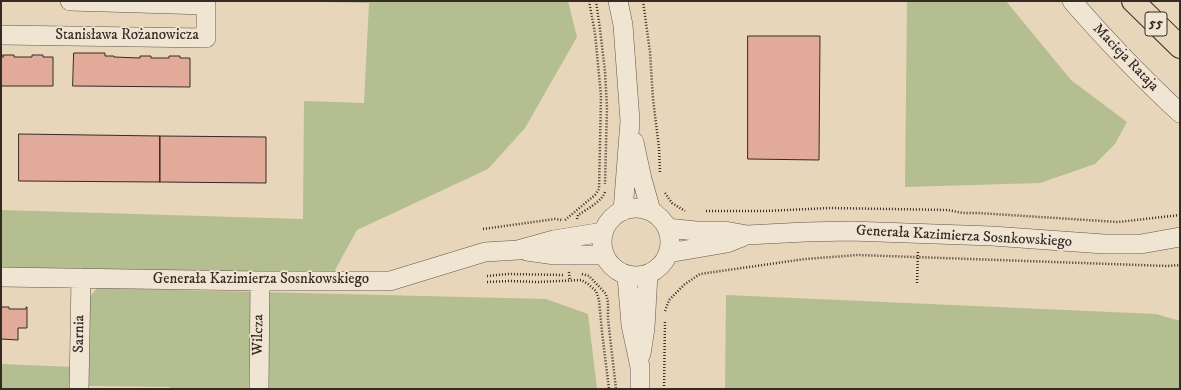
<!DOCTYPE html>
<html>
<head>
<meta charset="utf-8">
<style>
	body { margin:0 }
	#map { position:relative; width:1181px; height:390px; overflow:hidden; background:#e8d6ba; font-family:"IM FELL DW Pica",serif }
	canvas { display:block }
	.frame { position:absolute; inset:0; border:2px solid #362a24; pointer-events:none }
</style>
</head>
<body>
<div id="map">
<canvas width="1181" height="390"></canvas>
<div class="frame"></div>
</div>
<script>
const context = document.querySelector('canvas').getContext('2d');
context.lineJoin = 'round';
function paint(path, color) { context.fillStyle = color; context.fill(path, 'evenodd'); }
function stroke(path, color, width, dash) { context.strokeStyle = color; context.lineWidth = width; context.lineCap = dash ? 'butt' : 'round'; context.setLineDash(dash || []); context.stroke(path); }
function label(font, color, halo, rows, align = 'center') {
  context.font = font + ' "IM FELL DW Pica",serif'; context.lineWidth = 3.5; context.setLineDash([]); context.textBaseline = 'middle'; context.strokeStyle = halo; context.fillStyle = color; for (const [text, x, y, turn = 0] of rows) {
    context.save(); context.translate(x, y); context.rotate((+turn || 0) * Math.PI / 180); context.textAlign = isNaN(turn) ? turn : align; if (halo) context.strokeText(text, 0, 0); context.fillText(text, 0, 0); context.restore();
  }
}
paint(new Path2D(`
	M273 1H568L577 37 525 128 488 169 357 230 334 272 1 270V210L303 219 304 101 364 103 369 3Z
	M907 1H1006L1071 80 1127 122 1115 144 1095 164 1040 183 905 187Z
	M97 288 546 299 588 314 597 389H170V387L87 386 88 299Z
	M726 295 1156 314 1180 321V389H725Z
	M1 364 75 367V389H1Z`), '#b4be91');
const building = new Path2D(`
	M748 36H820L819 160 748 159Z
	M74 53H105V56H114V57L140 58V56H151V58H169V56H180V58H190V87L73 86Z
	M3 55H14V57H32V55H43V57H53V86H1V57H3Z
	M19 134 160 136V182L19 181Z
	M160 136 266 137V183L160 182Z
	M1 307H9V309H26V307H27V328H18V340L1 339Z`);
paint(building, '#e2aa98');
stroke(building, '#362a24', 1);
const street = new Path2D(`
	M618 1 623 25 630 121 623 211
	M1072 1C1106 40 1142 78 1180 113
	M1 35 206 38V5L70 1
	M634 142 642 179 651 211
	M602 242a34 34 0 1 1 68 0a34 34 0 1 1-68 0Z
	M667 228 696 231H725L747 235 805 232 850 231 992 236 1104 244H1141L1180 237
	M527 251 555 255H603
	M668 253 727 243 742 237
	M627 276 631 325 640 367V389
	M1 277 260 281H390L485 252 518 250 554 240 603 232
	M641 354 645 328 648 274
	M79 389 81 278
	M259 389 260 281`);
const primary = new Path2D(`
	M1133 1 1180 47`);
stroke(street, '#62554a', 20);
stroke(primary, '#362a24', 24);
stroke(new Path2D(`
	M596 1 600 29 605 72 607 108 605 184
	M643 1 650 52 653 99 659 148 660 173
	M665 193 672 203 685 211
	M706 211H766L830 208 948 210 963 213H978L1118 222 1180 215
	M577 219 578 215C586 210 604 200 605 191
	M565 220 595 195 599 189 601 96 595 33 589 1
	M483 229 555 219 562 220
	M569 272 570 281
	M582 274 589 276 606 294 608 302V319L616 389
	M487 276 508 274 563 275
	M487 282 509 281 538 282 581 280 588 284 596 291 599 300 602 332 609 389
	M917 283 918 250
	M665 311 669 300 685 284 700 274 805 259 858 255 1167 266 1180 265
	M664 389 665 320`), '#362a24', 2.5, [1, 2]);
stroke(street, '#f0e4d2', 19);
stroke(primary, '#e8d6ba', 22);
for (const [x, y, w] of [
	[1156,24,22]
]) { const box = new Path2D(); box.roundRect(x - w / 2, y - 12, w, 24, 3); context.fillStyle = '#f0e4d2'; context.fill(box); stroke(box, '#362a24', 1); }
label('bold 14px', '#362a24', null, [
	["55",1156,24]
]);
label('15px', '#362a24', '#f0e4d2', [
	["Stanisława Rożanowicza",127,36],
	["Macieja Rataja",1125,58,46],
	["Generała Kazimierza Sosnkowskiego",964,237,3],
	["Generała Kazimierza Sosnkowskiego",261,280],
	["Sarnia",80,334,-89],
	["Wilcza",259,335,-89]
]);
</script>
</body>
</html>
